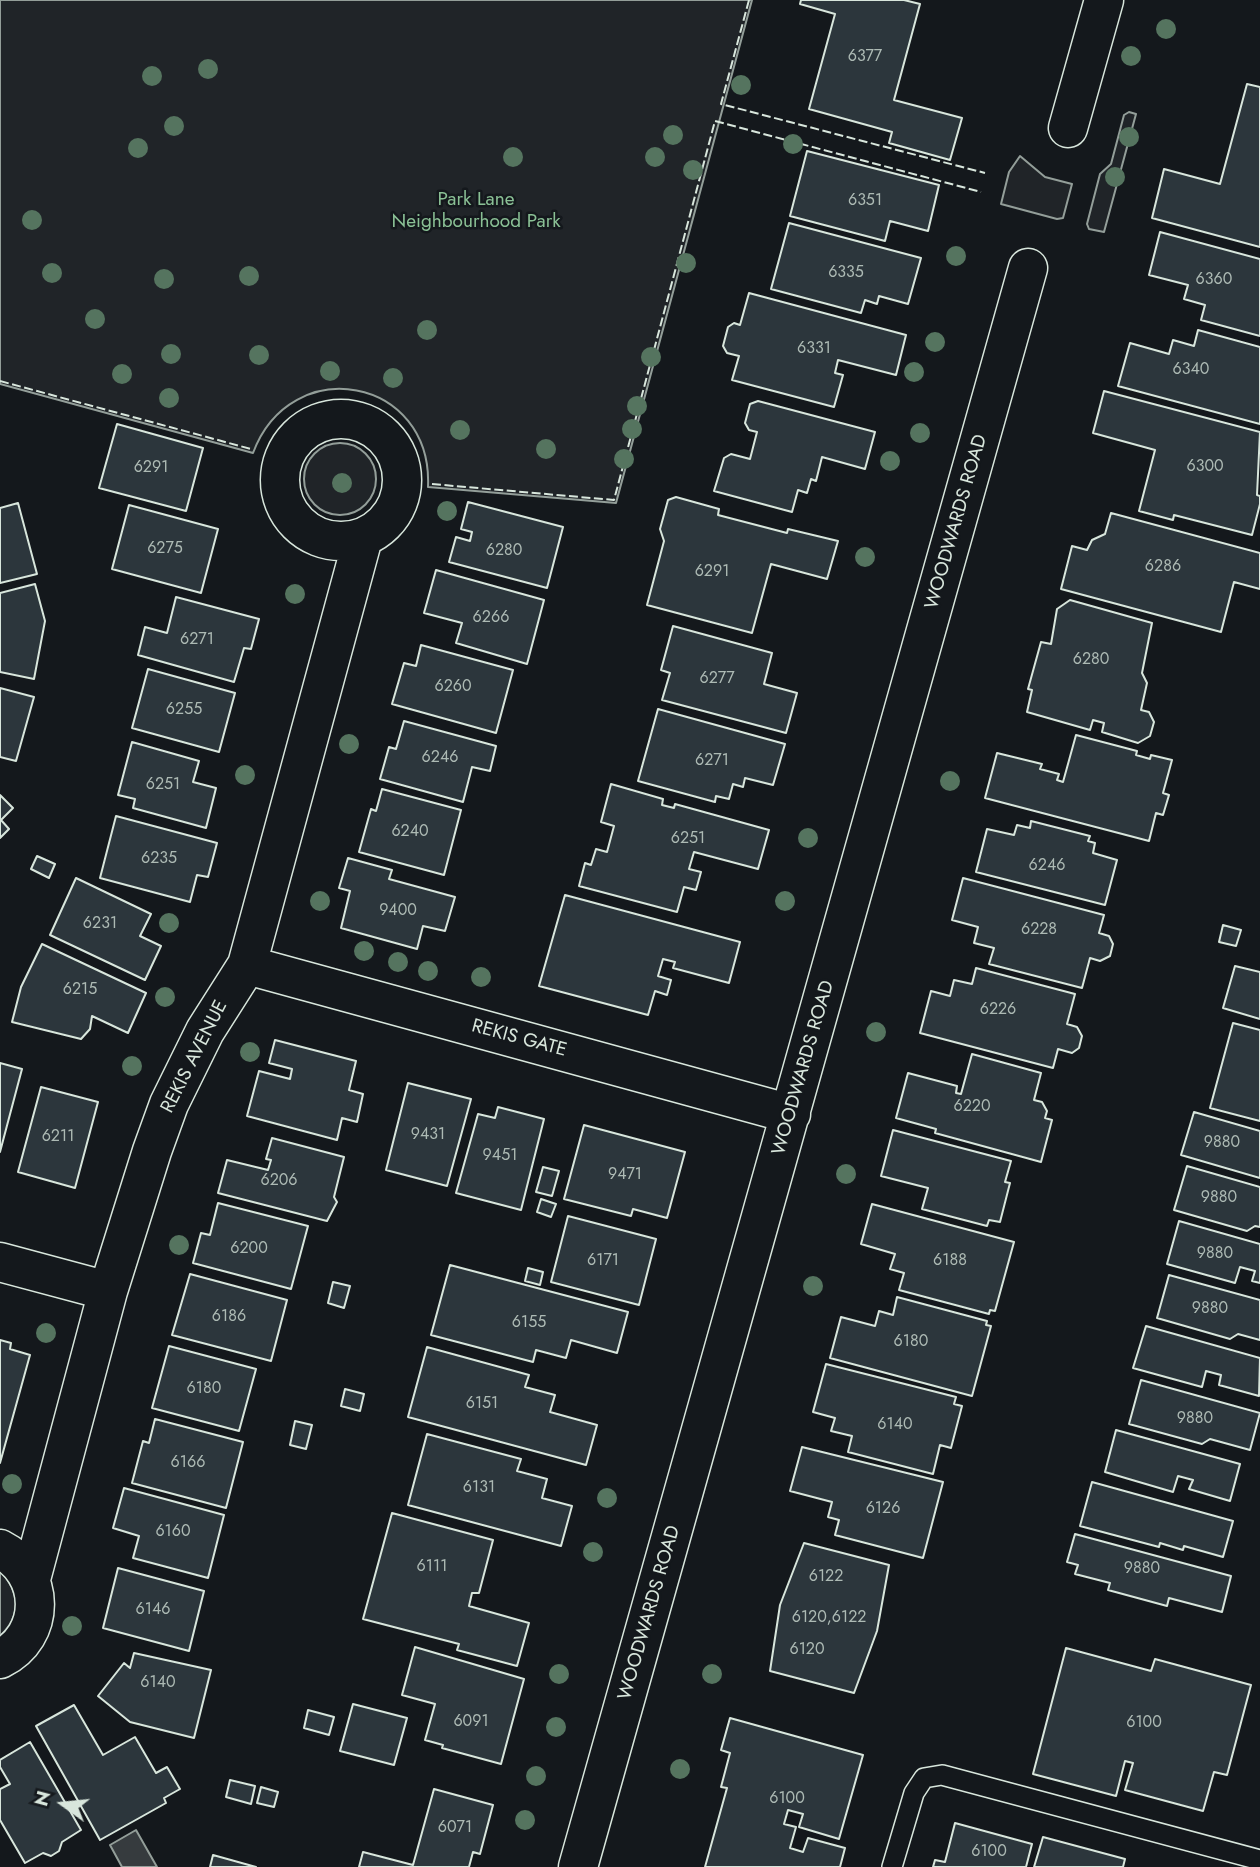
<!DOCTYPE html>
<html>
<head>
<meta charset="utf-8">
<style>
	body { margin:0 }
	#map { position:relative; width:1260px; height:1867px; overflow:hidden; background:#14181c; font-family:Jost,sans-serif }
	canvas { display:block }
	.north { position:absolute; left:28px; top:1769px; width:70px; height:70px; -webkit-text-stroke:5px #14181c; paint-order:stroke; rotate:285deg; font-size:19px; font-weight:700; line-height:28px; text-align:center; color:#d8e6dc }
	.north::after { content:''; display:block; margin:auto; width:24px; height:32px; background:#d8e6dc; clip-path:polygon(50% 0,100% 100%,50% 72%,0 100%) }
</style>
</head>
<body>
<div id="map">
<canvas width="1260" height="1867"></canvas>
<div class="north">N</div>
</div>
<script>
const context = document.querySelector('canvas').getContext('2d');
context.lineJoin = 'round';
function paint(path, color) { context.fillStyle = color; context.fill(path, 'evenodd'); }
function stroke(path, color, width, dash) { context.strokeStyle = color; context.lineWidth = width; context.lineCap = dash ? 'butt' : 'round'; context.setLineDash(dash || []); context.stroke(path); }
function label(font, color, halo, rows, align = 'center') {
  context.font = font + ' Jost,sans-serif'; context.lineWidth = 5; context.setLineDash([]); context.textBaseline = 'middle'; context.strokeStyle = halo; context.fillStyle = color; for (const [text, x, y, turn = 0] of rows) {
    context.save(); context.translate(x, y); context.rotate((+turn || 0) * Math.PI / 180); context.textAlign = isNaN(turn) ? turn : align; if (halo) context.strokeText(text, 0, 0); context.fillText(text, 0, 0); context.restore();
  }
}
const green = new Path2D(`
	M0 0H752L616 503 428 487C433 377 291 351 253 453L0 384Z
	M1129 112 1136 114 1104 232 1089 229 1087 224 1100 174 1111 164 1124 115Z
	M1020 156 1045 177 1072 184 1063 218 1057 219 1001 204 1009 172Z
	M304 479a36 36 0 1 1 72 0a36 36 0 1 1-72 0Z
	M0 1571C20 1591 22 1616 0 1636Z`);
paint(green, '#202428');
stroke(green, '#939e99', 2);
const water = new Path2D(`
	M136 1830 157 1867H122L110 1845Z`);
paint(water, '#363b3e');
stroke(water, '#939e99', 2);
const building = new Path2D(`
	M801 0H904L920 4 894 100 962 118 950 160 889 143 892 132 809 109 835 14 800 4Z
	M1247 84 1260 87V247L1152 218 1164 169 1220 184Z
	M807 151 939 185 928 231 890 221 885 241 790 216Z
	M789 223 921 258 908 304 879 296 877 304 865 300 861 313 771 289Z
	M1160 232 1260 259V336L1201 320 1205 305 1184 299 1188 285 1149 275Z
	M749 293 906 335 896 375 838 360 835 373 843 375 834 407 732 380 739 356 727 353 723 346 728 327 734 323 740 325Z
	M1198 330 1260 347V424L1118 386 1130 343 1169 354 1173 340 1194 346Z
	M1104 391 1260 432 1257 495 1260 496V504L1252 535 1174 515 1173 520 1139 511 1155 450 1093 433Z
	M758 401 875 432 865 469 822 457 816 481 811 479 807 493 798 490 792 512 714 491 724 458 731 454 750 459 757 432 749 430 745 423 750 404Z
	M117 424 203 448 186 511 99 488Z
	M676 497 719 509 718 515 787 533 788 529 838 541 827 579 771 564 752 633 647 605 664 541 660 529 668 500Z
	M468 502 563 527 547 588 449 562 456 537 470 541 472 532 461 529Z
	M18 503 37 574 0 583V508Z
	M129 505 218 529 201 593 112 569Z
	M1111 513 1260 553V589L1234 582 1221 632 1061 589 1072 546 1087 550 1092 540 1105 534Z
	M436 570 544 600 527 664 456 643 462 623 424 613Z
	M35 584 45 621 34 679 0 672V593Z
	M176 597 259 619 251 649 244 648 234 682 138 655 145 627 167 633Z
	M1070 600 1152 623 1142 673 1147 683 1141 710 1149 712 1154 722 1150 736 1138 743 1102 732 1104 723 1093 720 1090 730 1027 712 1032 690 1028 689 1041 642 1051 644 1057 609Z
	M673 626 772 653 764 684 797 693 786 733 662 700 670 673 661 670Z
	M421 645 513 670 496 733 392 704 404 663 416 666Z
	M148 669 235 693 219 752 132 728Z
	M0 688 34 697 16 761 0 757Z
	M658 709 785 744 773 785 745 778 743 787 733 784 729 799 716 796 715 802 638 781Z
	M404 721 496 746 490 771 472 767 463 802 380 779 389 747 396 749Z
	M1076 735 1137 751 1136 755 1150 759 1151 755 1172 760 1163 793 1169 795 1163 815 1156 813 1149 841 985 798 997 753 1042 764 1040 769 1059 774 1057 780 1063 782Z
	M132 742 199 761 193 782 216 788 206 828 133 808 135 799 118 795Z
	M611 784 663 799 662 805 674 808 675 804 769 830 758 869 694 852 689 869 701 872 696 890 684 887 677 912 579 886 585 863 591 865 596 849 607 852 614 826 601 822Z
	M382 789 461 810 444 875 359 852 371 809 376 811Z
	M0 795 13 808 1 820 9 829 0 838Z
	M116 816 217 843 208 877 197 875 190 902 100 878Z
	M1031 821 1090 836 1088 841 1095 843 1093 853 1117 860 1105 905 976 872 987 829 1014 835 1017 825 1030 828Z
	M37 856 55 864 49 878 31 869Z
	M348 858 392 870 389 879 455 897 445 931 423 926 417 949 341 928 350 891 339 888Z
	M76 878 151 914 140 936 161 946 145 980 50 935Z
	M963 878 1104 915 1099 933 1109 936 1113 944 1110 956 1100 961 1090 958 1082 988 989 964 994 948 974 943 978 927 952 920Z
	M565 895 740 942 729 983 673 968 675 962 663 959 658 976 671 980 667 995 655 991 648 1015 539 986Z
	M1223 925 1241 930 1236 946 1219 942Z
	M42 944 146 993 128 1033 92 1016 90 1029 81 1039 12 1022 21 987Z
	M1235 966 1260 972V1019L1223 1008Z
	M976 968 1075 994 1067 1024 1077 1027 1082 1036 1079 1048 1072 1053 1058 1049 1053 1068 920 1033 931 991 950 996 954 980 972 984Z
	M1233 1023 1260 1030V1121L1210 1108Z
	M275 1040 356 1061 349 1090 363 1094 357 1122 342 1118 337 1140 247 1116 259 1071 290 1079 292 1069 269 1063Z
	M972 1054 1041 1073 1034 1100 1042 1102 1047 1111 1045 1118 1052 1120 1041 1162 935 1133 936 1129 896 1118 908 1073 957 1086 956 1093 961 1094Z
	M0 1063 22 1069 0 1152Z
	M408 1083 471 1099 447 1186 386 1170Z
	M41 1087 98 1102 75 1188 18 1172Z
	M498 1107 544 1119 521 1210 456 1193 478 1114 495 1118Z
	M1194 1112 1260 1131V1178L1181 1155Z
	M584 1125 685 1152 667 1218 633 1209 631 1216 564 1199Z
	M893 1130 1011 1161 1005 1182 1010 1183 1000 1222 989 1220 987 1226 922 1209 928 1188 881 1176Z
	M272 1138 344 1157 334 1197 337 1202 327 1221 218 1193 227 1160 268 1170 271 1160 266 1159Z
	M1187 1166 1260 1187V1227L1255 1226 1247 1231 1174 1210Z
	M543 1167 559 1171 552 1196 536 1192Z
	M541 1199 556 1204 551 1217 537 1212Z
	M218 1203 308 1226 291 1289 193 1263 201 1233 210 1235Z
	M872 1204 1014 1242 995 1311 990 1310 989 1314 899 1290 904 1273 890 1269 895 1254 861 1244Z
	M568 1216 656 1239 639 1305 551 1282Z
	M1179 1221 1260 1244V1283L1252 1281 1255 1271 1240 1267 1235 1283 1167 1264Z
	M450 1265 628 1312 617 1353 571 1340 566 1358 536 1350 533 1362 431 1335Z
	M528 1268 543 1272 540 1285 525 1281Z
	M190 1274 287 1300 271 1361 172 1335Z
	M1169 1275 1260 1300V1340L1238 1334 1230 1339 1157 1318Z
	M333 1282 350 1286 344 1308 328 1303Z
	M897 1297 987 1321 986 1325 991 1326 972 1396 830 1358 841 1317 875 1326 879 1311 893 1315Z
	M1146 1326 1260 1358 1259 1396 1219 1385 1221 1375 1206 1371 1202 1387 1133 1368Z
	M0 1340 11 1343 10 1349 30 1355 0 1463Z
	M169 1346 256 1369 239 1431 152 1408Z
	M427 1347 529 1375 525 1387 555 1395 550 1412 597 1425 586 1465 408 1417Z
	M826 1364 956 1397 954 1404 962 1406 951 1448 940 1445 933 1474 848 1452 852 1436 831 1431 835 1418 813 1412Z
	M1141 1380 1260 1413 1250 1450 1210 1439 1202 1444 1129 1424Z
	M345 1389 364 1394 360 1411 341 1406Z
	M155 1419 243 1442 226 1508 132 1483 143 1441 149 1443Z
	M295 1421 312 1425 306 1449 290 1445Z
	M1116 1430 1240 1464 1230 1501 1189 1489 1193 1480 1178 1476 1173 1492 1105 1472Z
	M427 1434 521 1459 517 1471 547 1479 542 1498 572 1506 561 1546 408 1505Z
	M802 1447 943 1482 923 1558 835 1535 839 1520 828 1517 832 1502 790 1491Z
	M1092 1482 1233 1521 1223 1557 1184 1546 1183 1550 1160 1543 1159 1547 1080 1526Z
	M124 1488 224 1515 208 1578 133 1558 139 1536 113 1528Z
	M392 1513 493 1540 479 1593H472L469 1606 529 1623 517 1666 457 1650 459 1644 363 1619Z
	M1075 1534 1231 1576 1222 1612 1169 1598 1167 1606 1108 1590 1110 1583 1075 1574 1078 1565 1067 1562Z
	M804 1543 889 1565 877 1631 854 1693 770 1671 780 1605Z
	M118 1568 204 1591 189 1651 103 1628Z
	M415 1647 524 1679 501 1764 442 1748 443 1745 425 1740 435 1704 402 1695Z
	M1066 1648 1151 1671 1155 1659 1251 1685 1227 1775 1214 1772 1203 1811 1125 1790 1133 1763 1125 1761 1116 1796 1033 1774Z
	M134 1653 211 1670 194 1738 130 1722 98 1696 124 1663 130 1668Z
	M353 1704 407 1718 394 1765 340 1751Z
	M74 1705 103 1755 135 1737 156 1773 167 1767 180 1789 164 1798 166 1803 100 1840 36 1726Z
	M308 1710 334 1717 329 1735 304 1728Z
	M730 1718 863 1755 839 1839 799 1827 803 1814 788 1810 784 1824 796 1827 790 1848 803 1852 808 1838 845 1848 840 1867H705L727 1788 721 1787 730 1753 721 1750Z
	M30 1742 81 1830 62 1842 59 1851 51 1856 43 1853 25 1863 0 1820V1789L10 1784 0 1767V1760Z
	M230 1780 255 1786 251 1804 226 1797Z
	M261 1787 278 1792 274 1807 257 1803Z
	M434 1789 493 1805 480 1854 473 1852 469 1867H359L363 1852 413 1865Z
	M955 1823 1032 1844 1026 1867H933L935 1860 945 1862Z
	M1043 1837 1125 1859 1123 1867H1034Z
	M213 1855 256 1867H210Z`);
paint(building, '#2c363c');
stroke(building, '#d8e6dc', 2);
const lane = new Path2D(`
	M892 1867 914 1793 924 1778 942 1775 1260 1860`);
const street = new Path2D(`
	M1068 128 1104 0
	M280 480a61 61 0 1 1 122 0a61 61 0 1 1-122 0Z
	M247 965 791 1114
	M0 1262 108 1291
	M0 1549C46 1572 47 1636 0 1659
	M31 1579 108 1291 152 1151 169 1104 205 1031 247 965 363 538
	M578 1867 1028 268`);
stroke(lane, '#d8e6dc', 22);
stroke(street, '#d8e6dc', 41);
stroke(lane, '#14181c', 19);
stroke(street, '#14181c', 38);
stroke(new Path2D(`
	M749 0 721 104 985 173
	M0 381 251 449
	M432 484 614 500 715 121 981 192`), '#d8e6dc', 2, [9, 3.5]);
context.fillStyle = '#55745f';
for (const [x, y] of [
	[1166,29],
	[1131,56],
	[208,69],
	[152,76],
	[741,85],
	[174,126],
	[673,135],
	[1129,137],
	[793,144],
	[138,148],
	[513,157],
	[655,157],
	[693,170],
	[1115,177],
	[32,220],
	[956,256],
	[686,263],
	[52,273],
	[249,276],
	[164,279],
	[95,319],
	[427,330],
	[935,342],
	[171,354],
	[259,355],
	[651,357],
	[330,371],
	[914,372],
	[122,374],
	[393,378],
	[169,398],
	[637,406],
	[632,429],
	[460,430],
	[920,433],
	[546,449],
	[624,459],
	[890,461],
	[342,483],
	[447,511],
	[865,557],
	[295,594],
	[349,744],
	[245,775],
	[950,781],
	[808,838],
	[320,901],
	[785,901],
	[169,923],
	[364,951],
	[398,962],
	[428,971],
	[481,977],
	[165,997],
	[876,1032],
	[250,1052],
	[132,1066],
	[846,1174],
	[179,1245],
	[813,1286],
	[46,1333],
	[12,1484],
	[607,1498],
	[593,1552],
	[72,1626],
	[559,1674],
	[712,1674],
	[556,1727],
	[680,1769],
	[536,1776],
	[525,1820]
]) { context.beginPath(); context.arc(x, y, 10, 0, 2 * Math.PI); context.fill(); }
label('16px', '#adbab4', null, [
	["6377",865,57],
	["6351",865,201],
	["6335",846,273],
	["6360",1214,280],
	["6331",814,349],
	["6340",1191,370],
	["6300",1205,467],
	["6291",151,468],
	["6275",165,549],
	["6280",504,551],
	["6286",1163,567],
	["6291",712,572],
	["6266",491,618],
	["6271",197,640],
	["6280",1091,660],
	["6277",717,679],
	["6260",453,687],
	["6255",184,710],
	["6246",440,758],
	["6271",712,761],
	["6251",163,785],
	["6240",410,832],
	["6251",688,839],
	["6235",159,859],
	["6246",1047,866],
	["9400",398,911],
	["6231",100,924],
	["6228",1039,930],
	["6215",80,990],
	["6226",998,1010],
	["6220",972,1107],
	["9431",428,1135],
	["6211",58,1137],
	["9880",1222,1143],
	["9451",500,1156],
	["9471",625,1175],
	["6206",279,1181],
	["9880",1219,1198],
	["6200",249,1249],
	["9880",1215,1254],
	["6171",603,1261],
	["6188",950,1261],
	["9880",1210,1309],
	["6186",229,1317],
	["6155",529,1323],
	["6180",911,1342],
	["6180",204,1389],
	["6151",482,1404],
	["9880",1195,1419],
	["6140",895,1425],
	["6166",188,1463],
	["6131",479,1488],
	["6126",883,1509],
	["6160",173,1532],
	["6111",432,1567],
	["9880",1142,1569],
	["6122",826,1577],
	["6146",153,1610],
	["6120,6122",829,1618],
	["6120",807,1650],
	["6140",158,1683],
	["6091",471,1722],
	["6100",1144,1723],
	["6100",787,1799],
	["6071",455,1828],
	["6100",989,1852]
]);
label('19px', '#8ac095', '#14181c', [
	["Park Lane",476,200],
	["Neighbourhood Park",476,222]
]);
label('19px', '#d8e6dc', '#14181c', [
	["WOODWARDS ROAD",957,522,-74],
	["REKIS GATE",519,1039,15],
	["REKIS AVENUE",195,1057,-63],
	["WOODWARDS ROAD",804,1068,-74],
	["WOODWARDS ROAD",650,1613,-74]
]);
</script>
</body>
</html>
